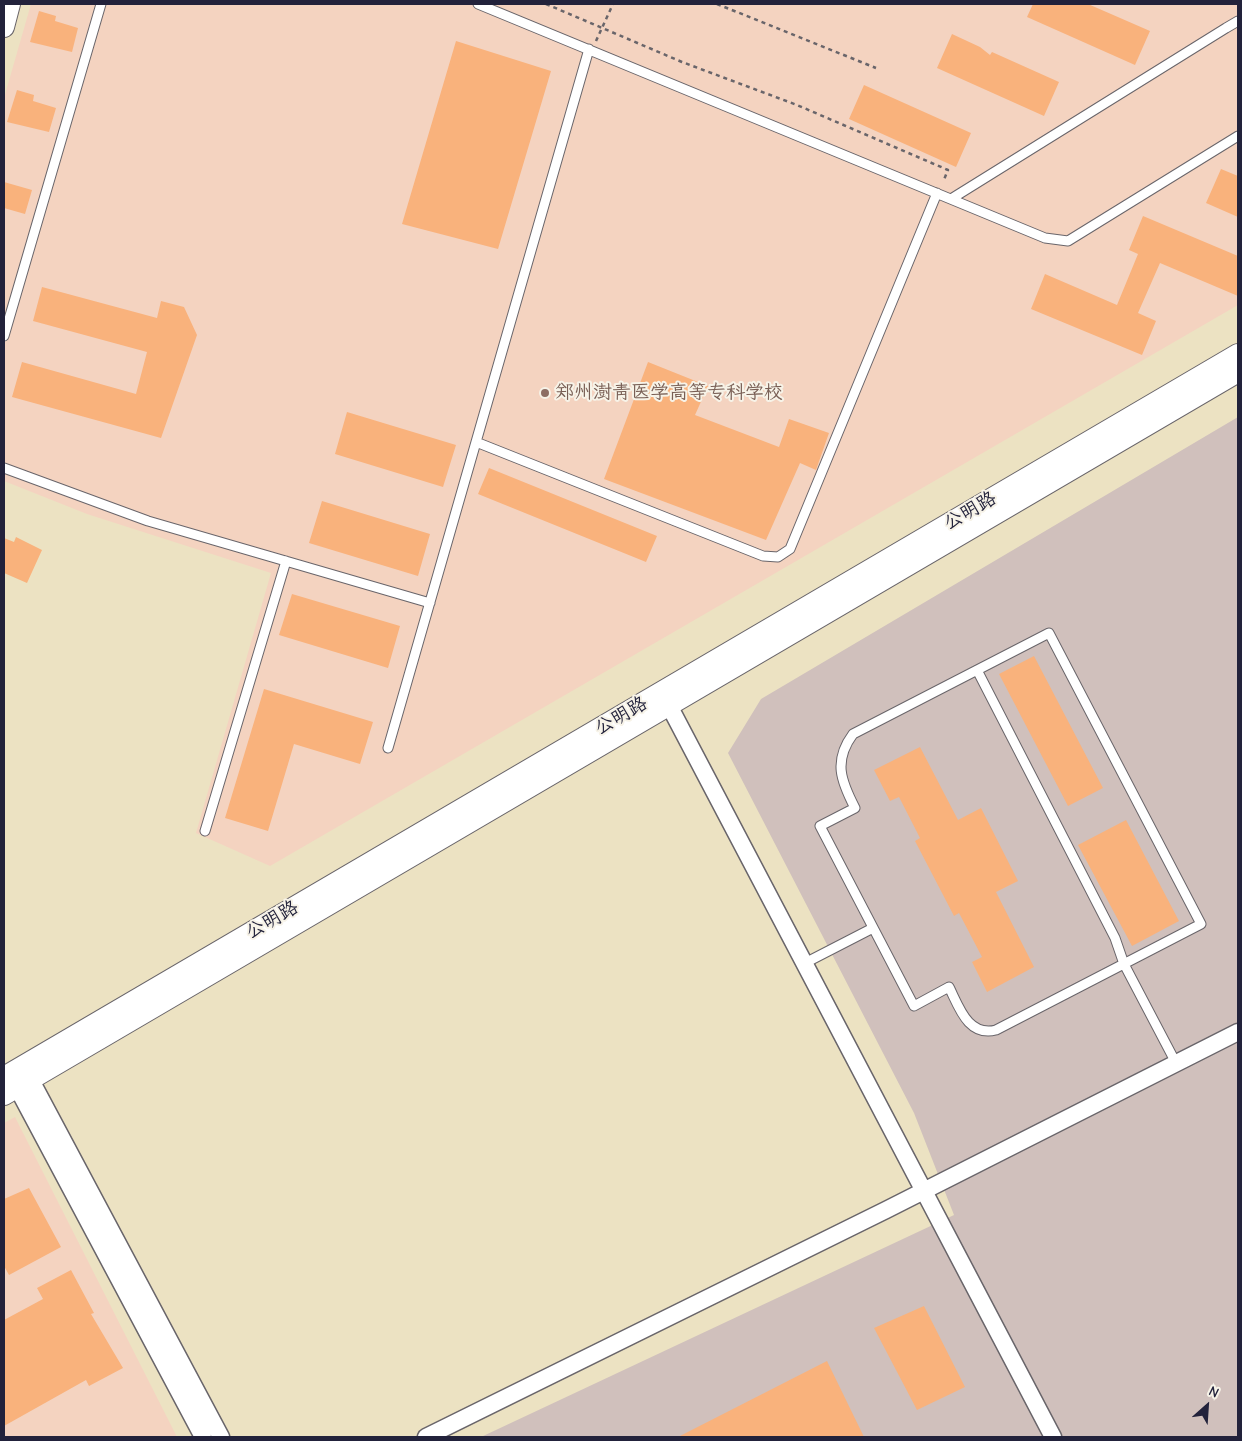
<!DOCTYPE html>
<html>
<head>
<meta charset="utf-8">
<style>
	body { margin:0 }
	#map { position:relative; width:1242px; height:1441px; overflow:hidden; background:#ece2c2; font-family:"Comic Neue",sans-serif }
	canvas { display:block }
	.frame { position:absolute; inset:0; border:5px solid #22223b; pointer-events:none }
	.north { position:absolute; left:1182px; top:1381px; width:50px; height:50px; -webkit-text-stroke:4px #f7f3e8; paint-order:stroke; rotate:26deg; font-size:14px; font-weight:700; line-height:20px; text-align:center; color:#22223b }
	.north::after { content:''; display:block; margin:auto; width:18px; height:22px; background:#22223b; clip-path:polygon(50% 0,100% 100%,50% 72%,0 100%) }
</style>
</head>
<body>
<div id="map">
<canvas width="1242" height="1441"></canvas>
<div class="frame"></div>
<div class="north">N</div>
</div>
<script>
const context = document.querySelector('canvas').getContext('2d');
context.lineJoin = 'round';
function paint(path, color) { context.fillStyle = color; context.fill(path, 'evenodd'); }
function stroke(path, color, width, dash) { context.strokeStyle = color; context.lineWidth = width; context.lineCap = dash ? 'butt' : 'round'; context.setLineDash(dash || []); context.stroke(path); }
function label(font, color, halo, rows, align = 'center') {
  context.font = font + ' "Comic Neue","LXGW WenKai TC",sans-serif'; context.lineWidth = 4; context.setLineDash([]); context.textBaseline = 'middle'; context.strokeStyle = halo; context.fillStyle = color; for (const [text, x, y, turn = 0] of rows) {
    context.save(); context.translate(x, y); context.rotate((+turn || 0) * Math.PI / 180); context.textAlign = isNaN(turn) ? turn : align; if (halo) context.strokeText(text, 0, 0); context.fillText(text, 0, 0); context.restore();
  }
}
paint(new Path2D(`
	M31 4H1238V305L270 866 196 833 271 573 87 514 4 481V98Z
	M15 1117 177 1437H4V1123Z`), '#f4d3c0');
paint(new Path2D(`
	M1238 417V1437H481L954 1215 914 1113 728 753 761 699Z`), '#d0c0bc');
paint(new Path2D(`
	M1033 4H1088L1150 31 1135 65 1027 17Z
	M39 11 56 16 55 21 78 28 72 52 30 42Z
	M952 34 980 47 990 55 992 52 1059 82 1044 116 937 68Z
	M456 41 551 71 498 249 402 224Z
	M864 85 971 133 956 167 849 119Z
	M17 90 34 95 33 101 56 108 49 132 7 122Z
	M1221 169 1238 176V217L1206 203Z
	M4 182 32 190 25 214 4 208Z
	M1143 216 1238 256V296L1160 263 1138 313 1156 321 1142 355 1031 309 1045 274 1117 305 1138 254 1129 250Z
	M42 287 157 318 161 301 184 307 197 335 161 438 12 397 22 362 136 394 147 352 33 321Z
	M648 362 708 386 695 415 779 447 789 419 829 433 816 470 800 463 766 540 604 479Z
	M347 412 456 445 443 487 335 454Z
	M489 468 657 536 646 562 478 494Z
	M322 501 430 534 418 576 309 543Z
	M16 537 42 550 27 583 4 573V538L14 542Z
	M292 594 400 626 388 668 279 635Z
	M1034 656 1103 788 1068 806 999 674Z
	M264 689 373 722 360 764 294 744 268 831 225 818Z
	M920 747 958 820 981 808 1018 881 996 892 1034 967 987 992 972 962 982 957 959 913 954 916 915 841 920 838 899 797 890 801 874 770Z
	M1126 820 1179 921 1132 946 1078 845Z
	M29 1188 61 1247 9 1275 4 1266V1199Z
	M71 1270 94 1313 91 1314 123 1368 89 1386 86 1380 4 1426V1320L43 1299 37 1288Z
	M924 1306 965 1387 917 1410 874 1328Z
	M827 1361 864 1437H678Z`), '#f9b27c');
const service = new Path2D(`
	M478 4 1045 238 1068 241 1238 136
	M951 199 1226 28 1238 21
	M4 336 101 4
	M476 442 763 556 778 557 790 549 937 193
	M4 468 148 521 430 603
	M1049 633 1201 924 996 1030C968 1037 959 1007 949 987L914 1006 820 826 855 808C841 781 833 761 853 734Z
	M977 670 1115 938 1124 964 1176 1063
	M388 748 589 49
	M205 831 286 561
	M805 963 873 928`);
const minor = new Path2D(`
	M663 694 1053 1437
	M25 1069 221 1437
	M12 1078 203 1437
	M426 1437 886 1210 1238 1032`);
const tertiary = new Path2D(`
	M4 27 10 4
	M4 1077 1238 354
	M4 1095 1238 372`);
stroke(service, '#69656a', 11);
stroke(minor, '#69656a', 19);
stroke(tertiary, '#69656a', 22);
stroke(new Path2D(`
	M546 4 682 62 797 105 948 170 943 182
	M717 4 876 68
	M596 41 613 4`), '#69656a', 2.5, [4, 4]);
stroke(service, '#fff', 9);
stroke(minor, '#fff', 16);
stroke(tertiary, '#fff', 20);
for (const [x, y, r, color] of [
	[545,393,5,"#8d6e63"]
]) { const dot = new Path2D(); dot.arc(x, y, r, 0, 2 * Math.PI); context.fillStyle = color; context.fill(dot); stroke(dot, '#f7f3e8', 2); }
label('19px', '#785e54', '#f7f3e8', [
	["郑州澍青医学高等专科学校",555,393]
], 'left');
label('19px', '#22223b', '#f7f3e8', [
	["公明路",970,511,-30],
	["公明路",621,716,-30],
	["公明路",272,920,-30]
]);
</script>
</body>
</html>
